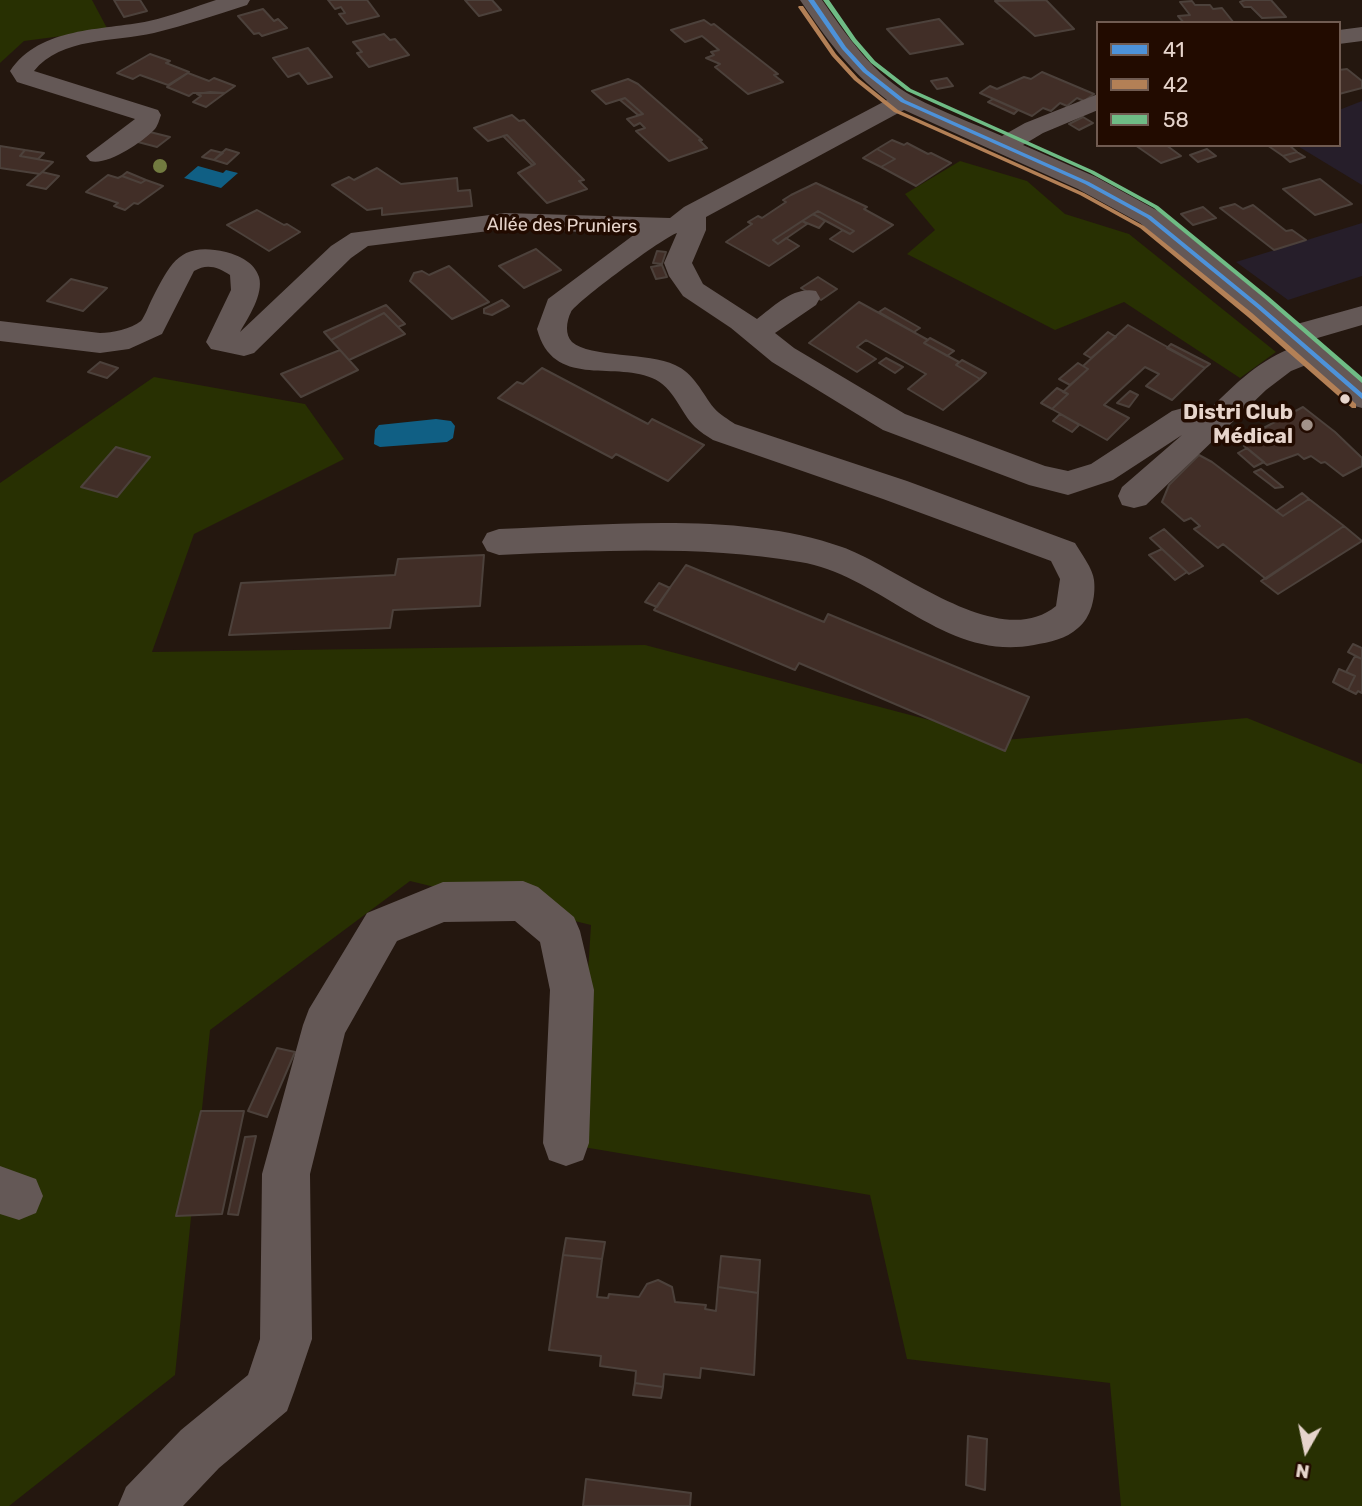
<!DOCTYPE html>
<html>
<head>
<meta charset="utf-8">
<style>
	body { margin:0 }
	#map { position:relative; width:1362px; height:1506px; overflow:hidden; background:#24170f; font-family:Rubik,sans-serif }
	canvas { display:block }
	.legend { position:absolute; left:1096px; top:21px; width:245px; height:126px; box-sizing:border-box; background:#220b00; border:2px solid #705b51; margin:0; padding:9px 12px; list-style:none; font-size:21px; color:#e6d4cb }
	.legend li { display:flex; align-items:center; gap:14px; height:35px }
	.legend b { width:35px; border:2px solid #705b51 }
	.north { position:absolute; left:1271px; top:1415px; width:70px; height:70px; -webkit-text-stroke:5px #220b00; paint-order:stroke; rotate:189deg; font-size:19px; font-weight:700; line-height:28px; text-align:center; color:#e6d4cb }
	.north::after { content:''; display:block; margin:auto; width:24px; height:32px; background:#e6d4cb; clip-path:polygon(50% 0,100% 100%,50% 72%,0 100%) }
</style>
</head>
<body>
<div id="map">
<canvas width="1362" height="1506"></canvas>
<ul class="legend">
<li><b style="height:9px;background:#4d92d9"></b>41</li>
<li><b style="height:9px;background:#b38056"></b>42</li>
<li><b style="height:9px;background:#6fbc85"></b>58</li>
</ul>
<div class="north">N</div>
</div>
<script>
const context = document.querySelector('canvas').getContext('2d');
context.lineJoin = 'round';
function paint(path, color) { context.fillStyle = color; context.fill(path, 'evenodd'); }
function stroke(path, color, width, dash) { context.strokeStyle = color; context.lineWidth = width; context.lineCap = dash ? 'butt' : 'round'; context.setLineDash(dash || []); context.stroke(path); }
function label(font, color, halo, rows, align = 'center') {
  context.font = font + ' Rubik,sans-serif'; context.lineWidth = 7; context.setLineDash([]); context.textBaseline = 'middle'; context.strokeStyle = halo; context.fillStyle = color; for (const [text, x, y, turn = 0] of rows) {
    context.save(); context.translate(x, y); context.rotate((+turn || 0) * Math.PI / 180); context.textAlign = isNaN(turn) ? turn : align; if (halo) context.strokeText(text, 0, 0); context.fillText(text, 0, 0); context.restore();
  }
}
paint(new Path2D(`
	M1362 101V185L1296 145H1339V110Z
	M1362 223V276L1288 300 1236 262Z`), '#261e2a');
paint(new Path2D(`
	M0 0H92L108 30 24 41 0 63Z
	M960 161 1027 181 1065 214 1129 234 1276 352 1240 378 1124 302 1055 330 907 254 935 230 905 194Z
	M154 377 305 404 344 459 194 534 152 652 645 645 1005 740 1247 718 1362 764V1506H1121L1110 1383 907 1359 870 1195 577 1146 591 925 410 881 210 1030 175 1375 9 1506H0V483Z`), '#283002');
paint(new Path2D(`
	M198 166 223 173 226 170 238 173 221 188 184 178Z
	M436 419 451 421 455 426 453 438 447 442 380 447 374 444 375 430 379 425Z`), '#105f84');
const building = new Path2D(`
	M114 0H140L147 11 124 17Z
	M328 0H367L379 16 347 24 339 14 345 13 341 7 335 9Z
	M465 0H492L501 10 479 16Z
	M1046 0 1074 29 1035 36 995 1Z
	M1245 0H1271L1286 17 1262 18 1251 7H1244L1240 2Z
	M1192 1 1195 5H1210L1213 9 1222 8 1234 23H1184L1178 16 1190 15 1180 2Z
	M263 9 274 21 278 19 287 28 262 36 259 33 254 34 238 16Z
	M939 19 963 44 910 54 887 29Z
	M704 20 711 25 714 24 778 74 774 75 783 82 748 94 715 67 720 64 706 58 714 55 711 52 719 50 702 36 685 42 671 30Z
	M384 34 390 40 395 39 409 55 369 67 357 53 362 52 353 42Z
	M308 48 332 77 308 84 299 73 288 77 273 58Z
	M150 54 170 61 166 63 189 72 168 85 140 75 133 79 117 73Z
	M1347 69 1362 81V88L1339 94V70Z
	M1042 72 1094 94 1084 101 1077 98 1067 106 1060 103 1051 111 1043 108 1032 116 980 93 990 86 997 89 1024 77 1031 79Z
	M188 73 209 81 214 78 235 86 225 93H193L189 96 167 87Z
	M947 78 953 86 937 89 931 81Z
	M628 79 638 84 702 140H699L707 148 669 161 636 131 645 128 640 123 634 126 627 119 643 114 625 98 606 104 592 91Z
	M210 92 225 93 206 107 193 102 201 96 197 94Z
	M625 98 643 114 638 115 620 100Z
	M993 99 1018 110 1014 114 988 102Z
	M512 115 519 121 524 120 584 180 579 181 587 189 547 203 518 173 535 164 507 135 488 141 474 128Z
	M1083 117 1093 123 1079 130 1069 124Z
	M150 132 170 137 157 147 138 142Z
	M507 135 535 164 532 165 503 136Z
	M892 140 904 145 907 143 928 154 931 153 951 163 916 186 881 167 895 159 877 149Z
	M1135 145H1166L1181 156 1161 163Z
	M1267 145H1289L1297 152 1283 156Z
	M0 146 25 150 20 156 53 162 40 174 0 168Z
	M226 149 239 153 227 164 214 160Z
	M877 149 895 159 881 167 863 158Z
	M1207 149 1216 156 1198 162 1190 155Z
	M25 150 44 153 38 159 20 156Z
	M211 150 223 153 214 160 202 157Z
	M1297 152 1305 157 1290 162 1283 156Z
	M377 168 401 184 457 178 458 191 470 190 472 206 382 215V208L367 210 332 185 349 177 354 180Z
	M42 172 59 176 46 189 27 185Z
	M127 172 146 180 141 183 122 176Z
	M108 175 118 178 122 176 141 183 146 180 163 186 138 204 134 203 125 210 114 206 118 203 86 192Z
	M1320 179 1352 204 1315 215 1283 189Z
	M816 183 867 207 864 209 893 225 853 252 830 239 843 230 850 234 854 231 818 211 773 240 778 244 786 238 799 246 769 266 726 242 752 224 748 222 758 216 762 218 786 202 783 200 791 195Z
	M1235 204 1243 209 1253 205 1286 231 1292 230 1306 240 1274 250 1220 208Z
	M1203 207 1216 218 1193 225 1181 214Z
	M257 210 284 225 287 224 300 232 269 251 227 225Z
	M818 211 854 231 850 234 813 214Z
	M813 214 825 221 819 228 802 221Z
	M802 221 807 224 778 244 773 240Z
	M536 249 561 270 524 288 499 266Z
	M657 251 666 252 662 264 653 263Z
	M662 265 667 277 656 279 651 267Z
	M449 266 489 302 452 319 410 281 414 273 422 271 429 275Z
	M818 277 837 289 821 300 801 288Z
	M71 279 107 288 83 311 47 301Z
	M502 300 509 306 492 315 484 313V309Z
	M859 302 928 340 924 343 959 362 956 365 980 379 943 410 908 389 926 374 866 340 857 347 876 359 857 372 809 343Z
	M386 305 405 324 398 327 384 313 331 340 324 332Z
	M885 308 920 328 914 332 879 312Z
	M384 313 405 334 349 360 331 340Z
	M1128 325 1205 368 1172 400 1146 386 1159 374 1145 367 1104 405 1129 418 1107 440 1052 409 1068 394 1063 392 1088 369 1083 366Z
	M1108 332 1116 337 1091 358 1084 354Z
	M930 338 954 351 947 356 924 343Z
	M1171 344 1210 364 1205 368 1167 348Z
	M340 350 358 370 301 397 281 374Z
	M886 358 903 367 895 373 879 363Z
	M962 360 986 373 980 379 956 365Z
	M100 362 118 368 107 378 88 372Z
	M1078 363 1088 369 1070 385 1059 379Z
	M542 368 648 424 652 419 704 445 668 481 616 454 612 458 498 398 517 382 523 384Z
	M1057 388 1068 394 1052 409 1041 403Z
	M1130 391 1138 395 1129 407 1117 403Z
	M1303 407 1335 432 1362 458V466L1343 476 1325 462 1321 463 1311 456 1304 459 1298 454 1267 465 1244 446 1260 437 1256 432Z
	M1060 414 1079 425 1072 432 1053 421Z
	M116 447 150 457 117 497 81 487Z
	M1247 448 1264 462 1254 467 1238 453Z
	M1199 455 1212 462 1283 516 1309 499 1344 526 1266 579 1223 544 1218 548 1194 529 1200 526 1191 518 1184 521 1162 502 1169 485Z
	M1261 469 1283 487 1275 488 1254 472Z
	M1302 493 1309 499 1283 516 1276 511Z
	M1344 526 1362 541 1278 594 1261 581Z
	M1164 529 1203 566 1189 574 1150 538Z
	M1162 549 1187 572 1175 580 1149 555Z
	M484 555 480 606 393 610 390 628 229 635 241 583 395 575 398 559Z
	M686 565 824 622 828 614 1029 697 1005 751 799 663 795 670 654 610Z
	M659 583 670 588 657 607 645 602Z
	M1353 644 1362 648V659L1348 652Z
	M1355 656 1362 659V693L1358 691 1356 694 1348 690 1355 676 1346 672Z
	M1339 669 1355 676 1348 690 1333 682Z
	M277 1048 295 1052 267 1117 248 1111Z
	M201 1111H244L222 1214 176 1216Z
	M256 1136 238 1215 228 1214 245 1137Z
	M566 1238 605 1242 602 1259 563 1255Z
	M563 1255 602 1259 597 1297 608 1298 609 1294 639 1297 647 1284 658 1280 672 1287 675 1302 706 1305 705 1309 716 1311 718 1287 758 1293 754 1375 701 1368 700 1378 664 1374 663 1387 635 1383 636 1371 600 1366 601 1356 549 1350Z
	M721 1256 760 1260 758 1293 718 1287Z
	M635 1383 663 1387 661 1398 633 1395Z
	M968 1436 987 1439 985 1490 966 1485Z
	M586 1479 691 1493 690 1506H583Z`);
paint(building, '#412e27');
stroke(building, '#4c413b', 2);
paint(new Path2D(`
	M216 0H250L247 5C216 15 186 25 154 33 115 42 61 37 34 71L158 110 161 115C159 120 158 126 154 130 141 143 107 166 90 161L86 156 135 119 17 82 10 71C41 26 101 31 149 21 172 16 194 7 216 0Z
	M800 0H822C847 36 874 76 914 97 942 112 973 123 1002 136L1025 123 1098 94V110L1043 133 1023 145 1096 177 1158 211 1297 324 1362 306V325L1314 339 1362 380V408L1351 405 1306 365 1291 371 1266 390 1146 505 1134 508 1122 505 1118 496 1122 487 1182 435 1113 480 1068 495 1029 485 883 430 772 362 731 328 683 296 669 276 664 263 677 233C665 236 575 303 571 312 566 322 565 335 572 342 590 358 649 352 675 365 694 373 702 393 714 408 720 415 728 419 735 424L907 481 1075 543C1081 553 1093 569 1094 580 1096 597 1091 618 1078 628 1066 639 1050 642 1034 645 943 662 884 576 800 562 700 545 600 551 499 555L487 551 482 542 487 533 499 529C604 525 742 511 842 547 899 567 999 653 1056 606L1060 579 1051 561 883 499 713 440C707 436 700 432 695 427 680 412 674 387 652 378 612 361 553 389 537 329L548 299 635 234 505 229 368 246 351 258 254 353 244 356 211 349 206 342 231 290 230 275C218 267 207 263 194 271L162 334 129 349 100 353 0 341V321L100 333C112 333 131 329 141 321 145 316 148 307 151 301 170 265 178 241 226 252 240 256 254 262 259 277 264 294 248 318 240 332L331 246 351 233 505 213 670 218 684 207 887 100C847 68 828 41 800 0ZM904 110 1078 189 1140 223 1289 349C1255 363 1231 388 1206 413L1183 408 1172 411 1091 464 1068 471 1045 466 905 414 794 348 775 333 816 305 820 298 816 291C794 286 774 306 757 319L703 284 692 263 706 230V217Z
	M1362 27V41L1339 44V30Z
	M523 881 538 887 574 917 580 931 594 990 589 1143 583 1160 566 1166 549 1160 543 1143 550 990 540 942 515 921 444 922 397 941 345 1033 310 1174 312 1339 294 1392 287 1411 219 1468 183 1506H118L126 1487 181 1430 248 1375 260 1339 262 1174 303 1025 309 1009 367 913 443 882Z
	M0 1166 36 1179 43 1196 36 1213 19 1220 0 1214Z`), '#645856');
paint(new Path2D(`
	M808 0H814L846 47 867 70 905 100 1089 182 1151 216 1260 305 1362 393V399L1256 307 1147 218 1085 184 901 102 863 72 842 49Z`), '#4d92d9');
paint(new Path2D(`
	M799 6H803L836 54 858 78 898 110 1084 193 1144 226 1252 313 1356 404V408H1352L1248 317 1140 228 1080 195 894 112 854 80 832 56 798 7Z`), '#b38056');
paint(new Path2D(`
	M823 0H829L856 39 875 61 911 89 1094 171 1158 206 1268 296 1362 377V383L1264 298 1154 208 1090 173 907 91 871 63 852 41Z`), '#6fbc85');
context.fillStyle = '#727b40';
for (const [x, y] of [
	[160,166]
]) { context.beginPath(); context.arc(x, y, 7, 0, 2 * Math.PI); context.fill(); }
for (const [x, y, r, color] of [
	[1345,399,6,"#e6d4cb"],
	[1307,425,7,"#a29289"]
]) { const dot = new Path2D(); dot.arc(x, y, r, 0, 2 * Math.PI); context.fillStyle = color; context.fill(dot); stroke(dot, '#220b00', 2.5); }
label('18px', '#e6d4cb', '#220b00', [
	["Allée des Pruniers",562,226,1]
]);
label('bold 21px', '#e6d4cb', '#220b00', [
	["Distri Club",1293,413],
	["Médical",1293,437]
], 'right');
</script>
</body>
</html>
